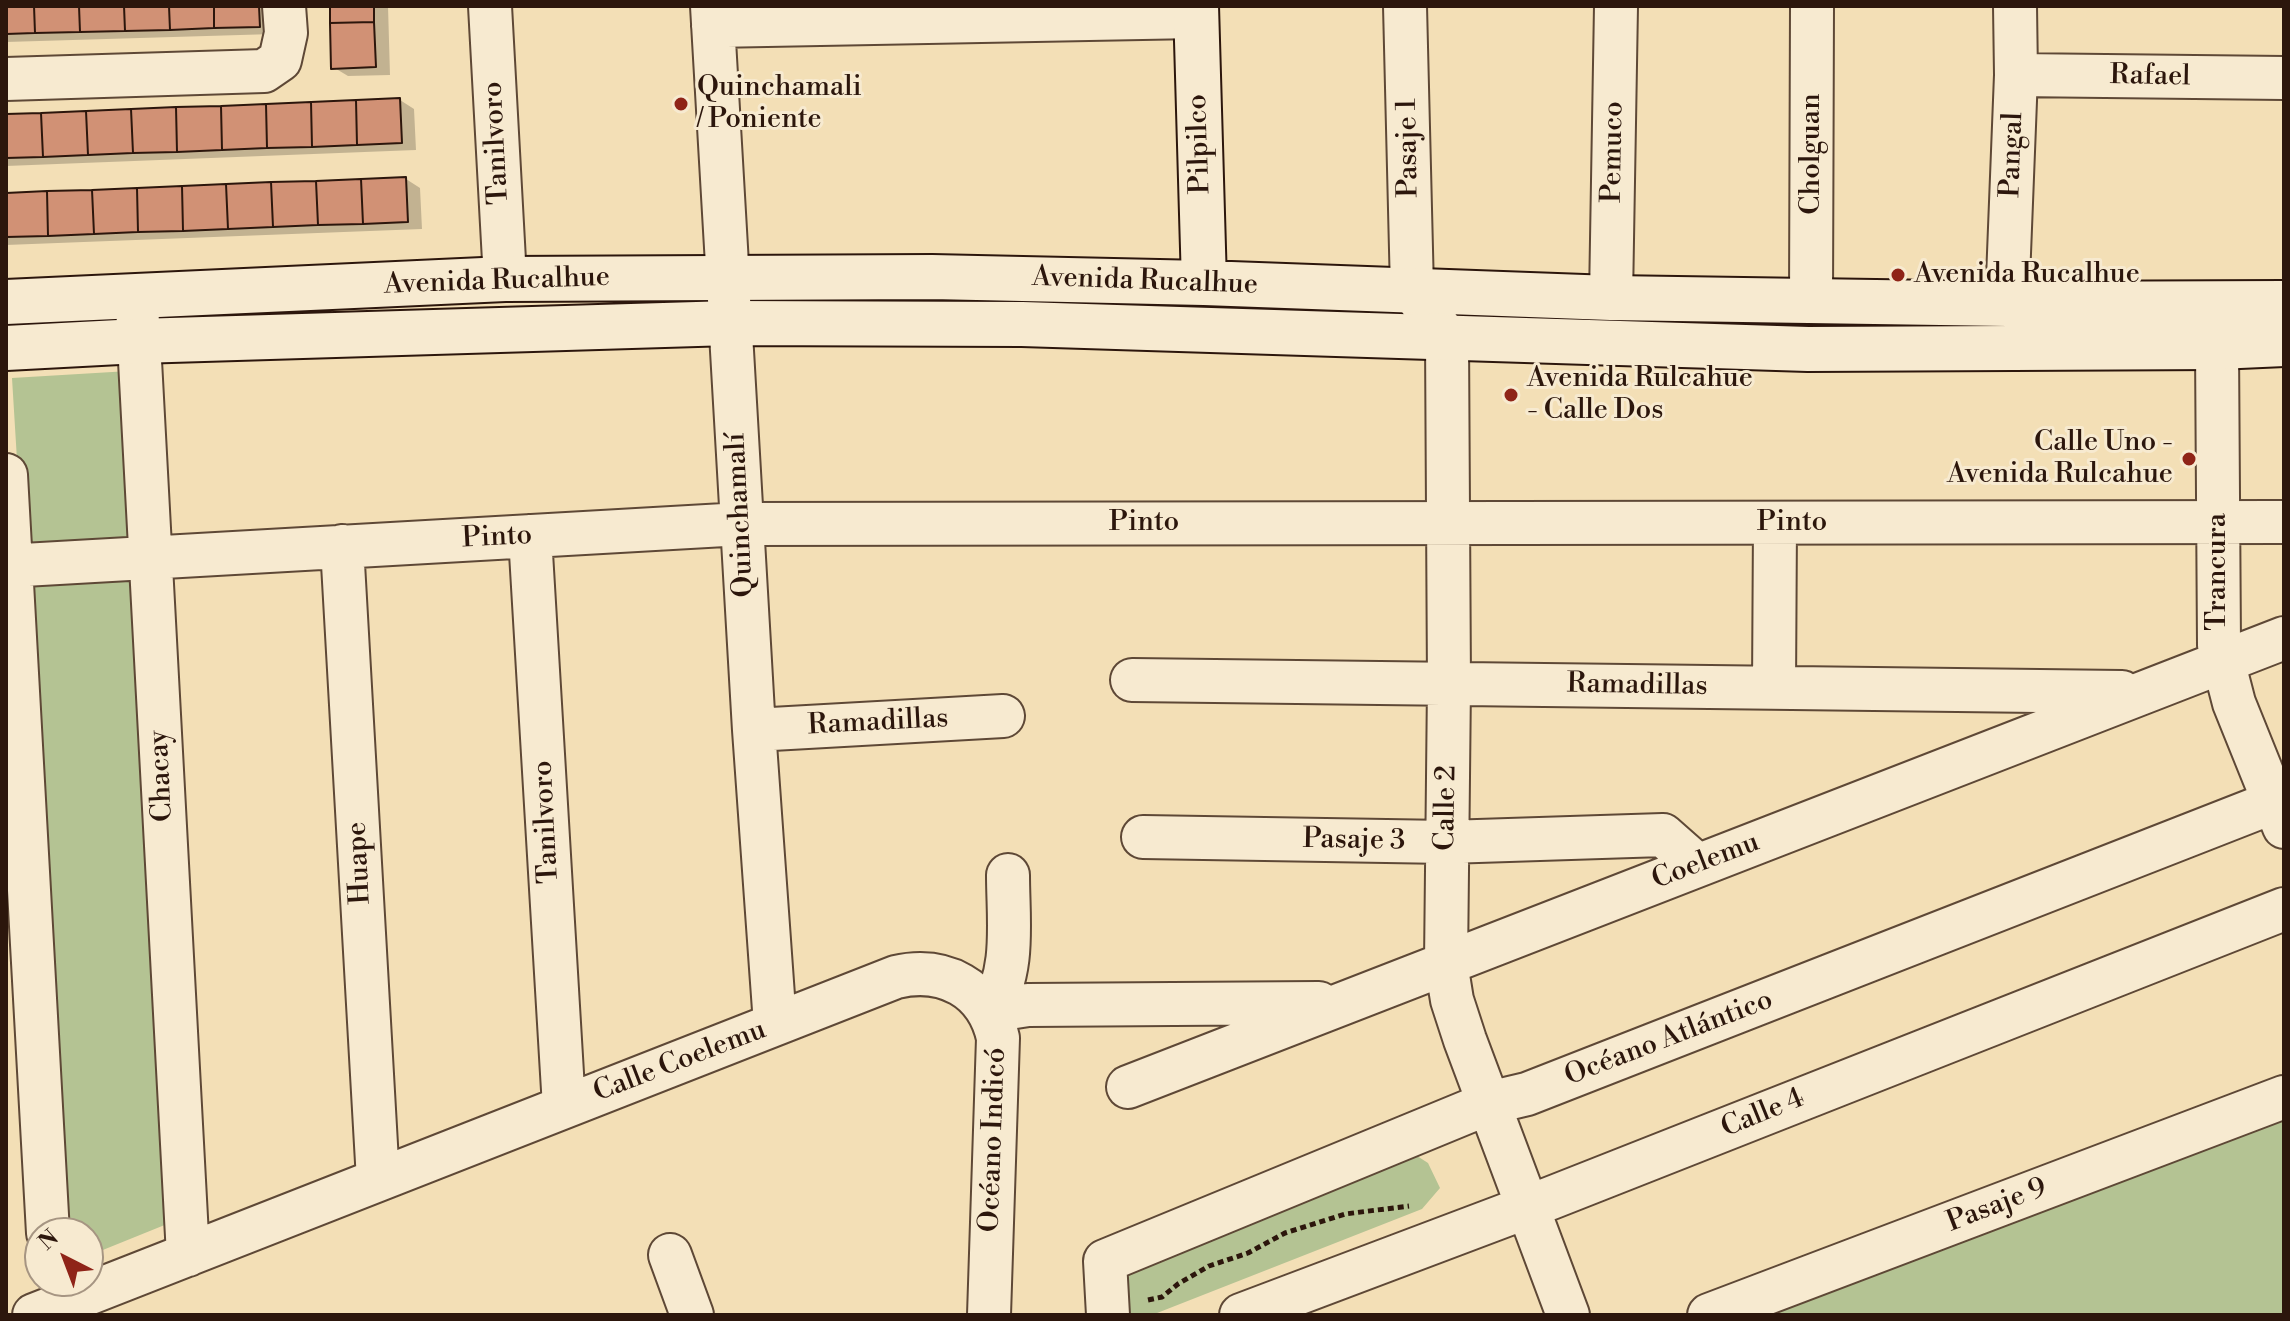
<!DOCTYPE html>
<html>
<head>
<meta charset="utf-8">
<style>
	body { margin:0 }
	#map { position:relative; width:2290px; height:1321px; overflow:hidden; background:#f3dfb6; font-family:"Libre Bodoni",serif }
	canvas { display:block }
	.frame { position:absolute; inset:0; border:8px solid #2c160c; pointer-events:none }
	.north { position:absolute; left:24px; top:1217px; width:80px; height:80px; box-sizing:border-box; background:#f7ead0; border:2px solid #a69582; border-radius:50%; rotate:318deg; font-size:22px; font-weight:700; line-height:32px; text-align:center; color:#2c160c }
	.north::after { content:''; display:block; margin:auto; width:28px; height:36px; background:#8f2418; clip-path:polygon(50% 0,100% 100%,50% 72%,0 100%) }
</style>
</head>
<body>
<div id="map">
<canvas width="2290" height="1321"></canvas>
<div class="frame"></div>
<div class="north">N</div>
</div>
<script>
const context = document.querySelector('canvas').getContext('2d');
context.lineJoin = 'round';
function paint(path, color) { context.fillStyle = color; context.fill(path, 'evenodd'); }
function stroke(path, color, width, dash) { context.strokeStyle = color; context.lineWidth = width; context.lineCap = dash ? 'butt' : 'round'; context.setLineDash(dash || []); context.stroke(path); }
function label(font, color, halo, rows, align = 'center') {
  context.font = font + ' "Libre Bodoni",serif'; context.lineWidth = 6; context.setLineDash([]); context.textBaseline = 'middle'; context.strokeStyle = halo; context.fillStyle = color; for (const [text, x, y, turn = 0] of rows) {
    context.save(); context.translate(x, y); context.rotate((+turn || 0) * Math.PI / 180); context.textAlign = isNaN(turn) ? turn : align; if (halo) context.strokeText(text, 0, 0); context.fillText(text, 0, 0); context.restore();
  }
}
paint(new Path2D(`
	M129 371 140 533 128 545 38 549 22 542 12 378Z
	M123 569 136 584 177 1220 88 1256V1233H62L25 594 37 576Z
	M2284 1109V1315H1747Z
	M1414 1154 1428 1163 1440 1188 1422 1209 1152 1315H1127L1122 1298 1127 1273Z`), '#b4c393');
paint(new Path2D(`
	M6 6H273L274 34 6 42Z
	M332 6H388L390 75 348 76 333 67Z
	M400 100 414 109 416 150 6 166V116Z
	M406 179 420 188 422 229 6 245V195Z`), '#0003');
const building = new Path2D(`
	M6 6H34L35 33 6 34Z
	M34 6H79L80 32 35 33Z
	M79 6H124L125 31 80 32Z
	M124 6H169L170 30 125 31Z
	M169 6H214V28L170 30Z
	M214 6H259L260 27 214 28Z
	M330 6H374V22L330 23Z
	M374 22 376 67 331 69 330 23Z
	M400 98 402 143 357 145 356 100Z
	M356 100 357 145 312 147 311 102Z
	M311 102 312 147 267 148 266 104Z
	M266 104 267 148 222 150 221 106Z
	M221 106 222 150 177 152 176 107Z
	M176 107 177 152 133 153 131 109Z
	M131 109 133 153 88 155 86 111Z
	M86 111 88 155 43 157 41 113Z
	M41 113 43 157 6 158V114Z
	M406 177 408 222 363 224 361 179Z
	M361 179 363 224 318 225 316 181Z
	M316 181 318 225 273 227 271 182Z
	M271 182 273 227 228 229 226 184Z
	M226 184 228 229 183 231 182 186Z
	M182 186 183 231 138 232 137 188Z
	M137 188 138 232 94 234 92 190Z
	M92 190 94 234 48 236 47 191Z
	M47 191 48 236 6 237V193Z`);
paint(building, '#d19175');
stroke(building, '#2c160c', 2);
const street = new Path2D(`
	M490 6 505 279
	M712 6 754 730 775 1024
	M1405 6 1412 290 1447 338 1449 684 1446 963 1452 1000 1465 1040 1568 1315
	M713 26 1196 17
	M2016 75 2284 78
	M6 79 264 71 280 60 286 33 284 6
	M1611 298 1616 6
	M1811 301 1812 6
	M2007 304 2016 75 2015 6
	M137 305 188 1255
	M2217 347 2219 645 2234 703 2284 827
	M6 475 48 1233
	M530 536 564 1107
	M342 546 378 1180
	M6 566 742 524 2284 522
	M1132 680 2122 692
	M1774 688 1775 523
	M754 730 1003 716
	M1143 837 1447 842 1663 835 1697 865
	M989 1011 1028 1005 1319 1003
	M989 1011C1016 973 1008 920 1008 875
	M1128 1087 2284 638
	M670 1255 692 1315
	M34 1315 896 977C944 966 987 988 998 1038L989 1315
	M1108 1315 1105 1261 1489 1103 1527 1094 2284 798
	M1241 1315 1551 1198 2284 909
	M1709 1315 2284 1097`);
const secondary = new Path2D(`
	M1196 6 1204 283
	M6 302 505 279 932 277 1204 283 1611 298 2007 304 2284 303
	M6 348 138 341 730 323 1022 324 1808 349 2217 347 2284 344`);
stroke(street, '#5e4836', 46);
stroke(secondary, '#2c160c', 48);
stroke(new Path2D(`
	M1148 1300 1162 1297 1178 1284 1209 1266 1248 1253 1285 1233 1345 1214 1409 1206`), '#2c160c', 5, [6, 4]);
stroke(street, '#f7ead0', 42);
stroke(secondary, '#f7ead0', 44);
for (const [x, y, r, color] of [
	[681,104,8,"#8f2418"],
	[1898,275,8,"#8f2418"],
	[1511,395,8,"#8f2418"],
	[2189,459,8,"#8f2418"]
]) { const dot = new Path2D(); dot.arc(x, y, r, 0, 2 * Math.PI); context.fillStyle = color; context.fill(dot); stroke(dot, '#f7ead0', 3); }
label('28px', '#2c160c', '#f7ead0', [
	["Rafael",2150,77,1],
	["Tanilvoro",497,143,-93],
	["Pilpilco",1200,144,-92],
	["Pasaje 1",1409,148,-91],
	["Pemuco",1614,152,-89],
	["Cholguan",1812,154,-90],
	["Pangal",2013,155,-88],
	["Avenida Rucalhue",497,282,-2],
	["Avenida Rucalhue",1145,282,2],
	["Quinchamalí",741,515,-93],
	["Pinto",1144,523],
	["Pinto",1792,523],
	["Pinto",497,538,-3],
	["Trancura",2218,572,-90],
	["Ramadillas",1637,686,1],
	["Ramadillas",878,723,-3],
	["Chacay",162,776,-93],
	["Calle 2",1447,808,-89],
	["Tanilvoro",547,822,-93],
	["Pasaje 3",1354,841,1],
	["Coelemu",1706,862,-21],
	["Huape",360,863,-93],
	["Océano Atlántico",1669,1039,-21],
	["Calle Coelemu",680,1062,-21],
	["Calle 4",1763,1114,-22],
	["Océano Indicó",994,1140,-88],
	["Pasaje 9",1997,1206,-21]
]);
label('28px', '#2c160c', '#f7ead0', [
	["Quinchamali",697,88],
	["/ Poniente",697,120],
	["Avenida Rucalhue",1914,275],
	["Avenida Rulcahue",1527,379],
	["- Calle Dos",1527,411],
	["Calle Uno -",2173,443,"right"],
	["Avenida Rulcahue",2173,475,"right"]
], 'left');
</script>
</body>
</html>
